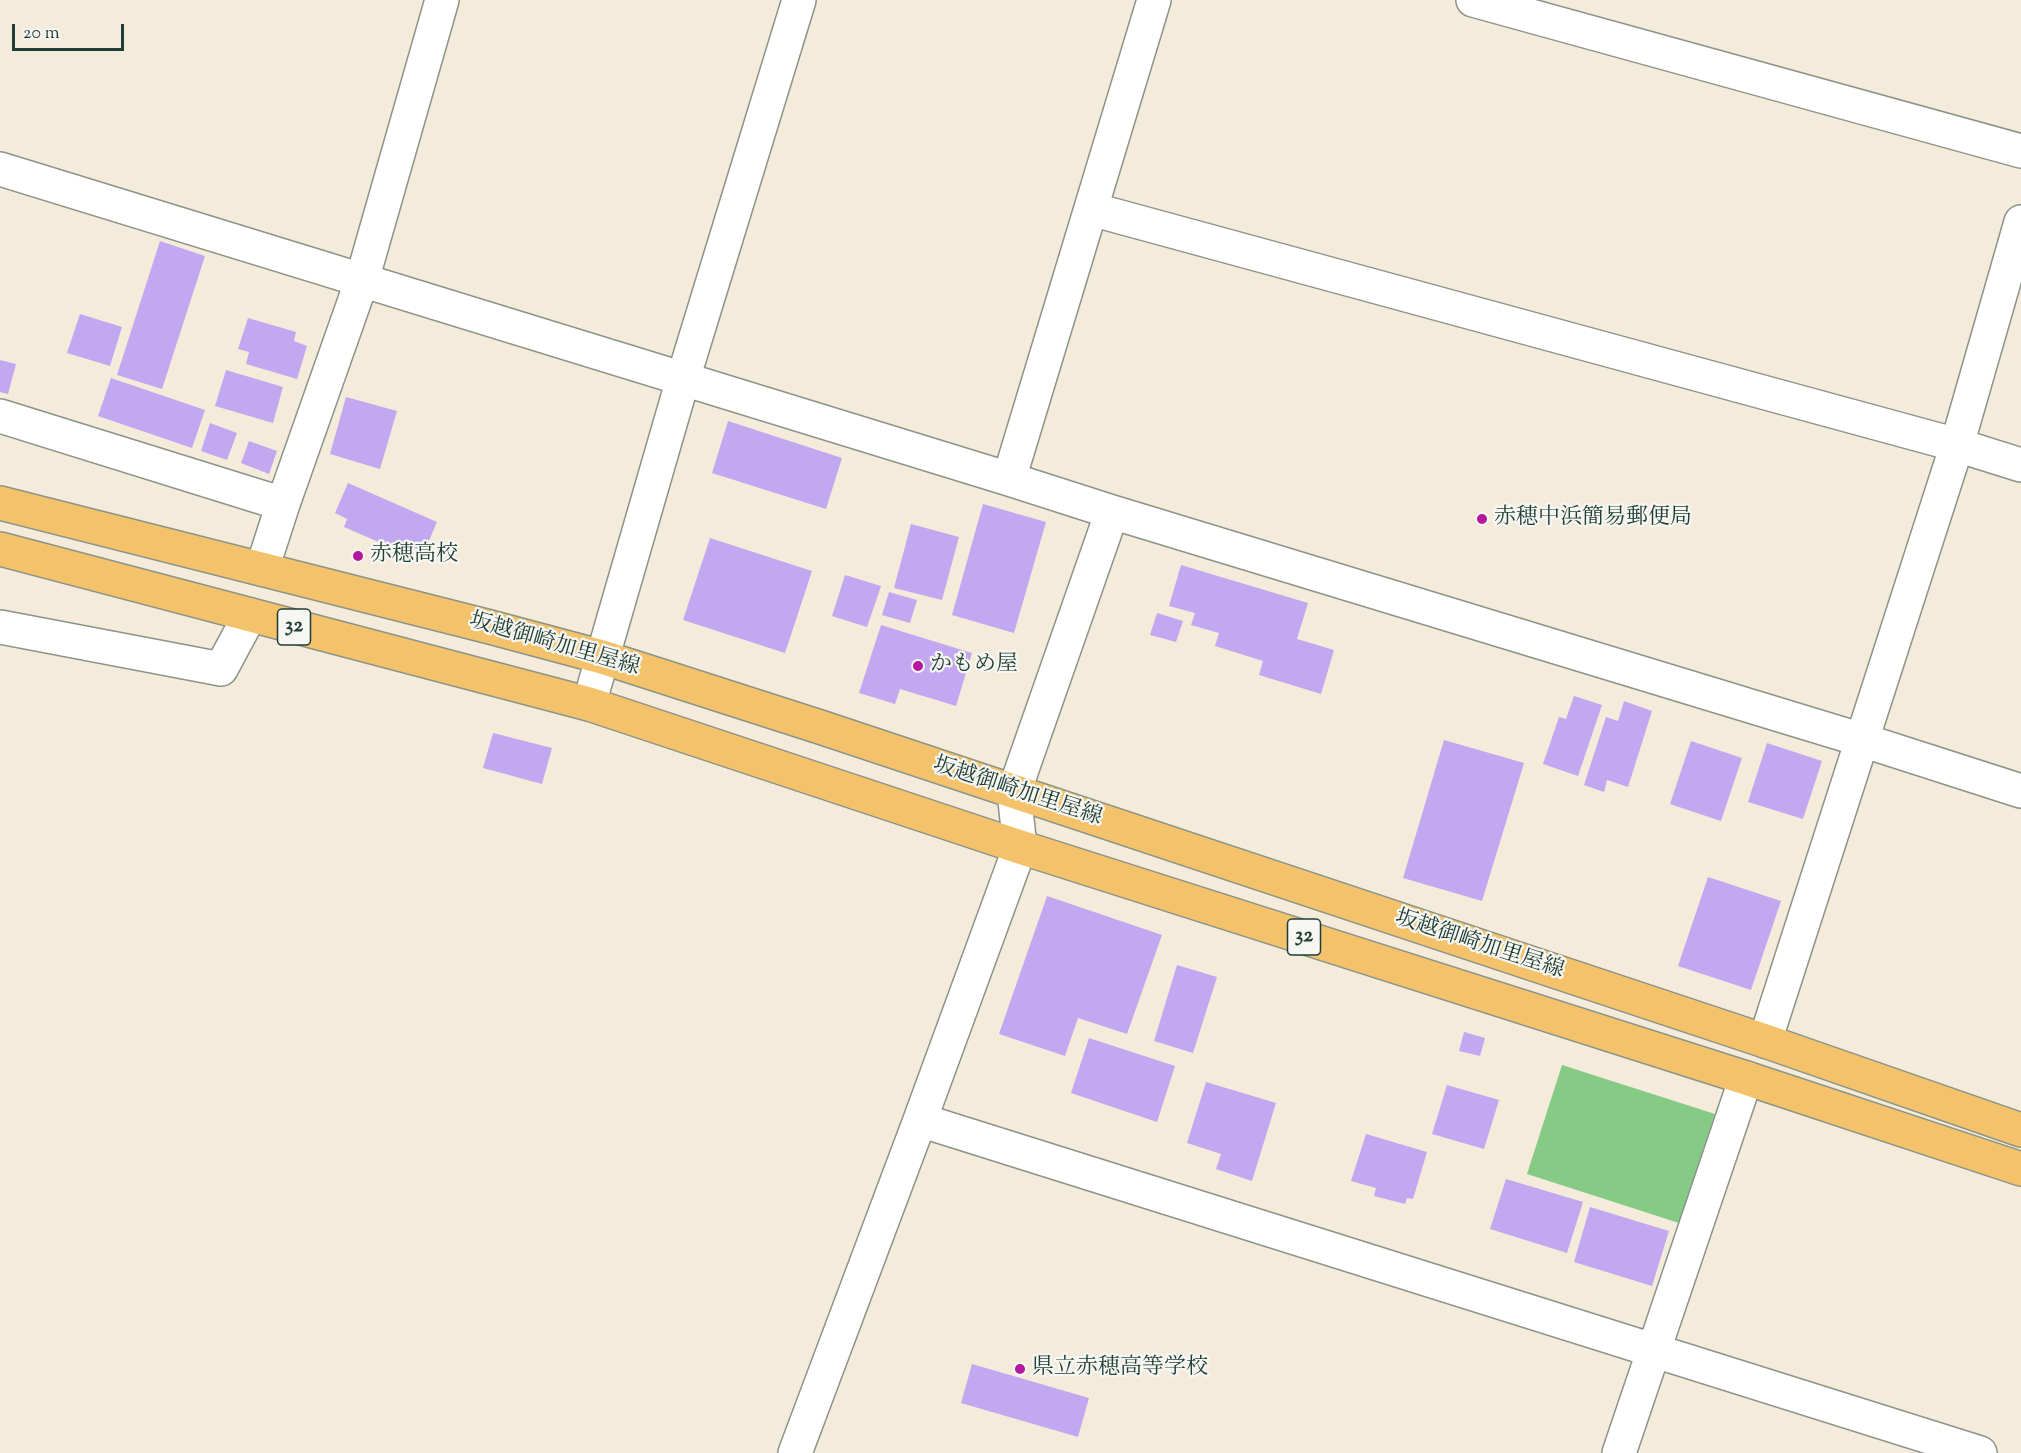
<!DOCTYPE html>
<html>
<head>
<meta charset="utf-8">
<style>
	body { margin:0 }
	#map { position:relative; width:2021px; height:1453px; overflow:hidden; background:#f4ebdb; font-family:"Sorts Mill Goudy",serif }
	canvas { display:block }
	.scale { position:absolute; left:12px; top:24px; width:112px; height:27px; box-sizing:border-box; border:3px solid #1f3d34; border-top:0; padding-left:8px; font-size:18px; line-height:21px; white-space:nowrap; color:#1f3d34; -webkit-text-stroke:4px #f6f6f2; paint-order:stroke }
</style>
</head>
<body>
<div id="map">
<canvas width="2021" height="1453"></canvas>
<div class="scale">20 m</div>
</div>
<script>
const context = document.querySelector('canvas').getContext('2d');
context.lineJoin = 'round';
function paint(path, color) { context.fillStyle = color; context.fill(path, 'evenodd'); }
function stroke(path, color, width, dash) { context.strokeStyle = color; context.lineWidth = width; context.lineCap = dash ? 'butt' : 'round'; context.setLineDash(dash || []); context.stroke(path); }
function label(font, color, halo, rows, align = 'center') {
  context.font = font + ' "Sorts Mill Goudy","Noto Serif JP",serif'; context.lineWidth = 4.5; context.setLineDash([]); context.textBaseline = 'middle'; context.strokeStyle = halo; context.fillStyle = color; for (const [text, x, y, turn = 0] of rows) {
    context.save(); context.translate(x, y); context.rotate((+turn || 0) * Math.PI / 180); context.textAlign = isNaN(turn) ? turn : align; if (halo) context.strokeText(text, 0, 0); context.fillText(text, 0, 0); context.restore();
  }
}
paint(new Path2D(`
	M1562 1065 1715 1114 1679 1223 1527 1174Z`), '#85cb86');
paint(new Path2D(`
	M160 241 205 256 162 389 117 375Z
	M80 314 122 327 110 366 67 353Z
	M248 318 296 332 294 341 307 346 297 379 246 364 249 352 238 349Z
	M0 360 16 364 8 394 0 392Z
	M226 370 283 387 273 423 215 406Z
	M111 378 205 410 192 448 98 416Z
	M346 397 397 411 380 469 330 454Z
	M728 421 842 458 826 509 712 473Z
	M210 423 237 433 227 460 201 451Z
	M249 441 277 451 269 474 241 463Z
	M348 483 437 522 424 552 401 542 397 550 344 527 347 519 335 513Z
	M983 504 1046 522 1014 633 952 615Z
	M911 524 959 537 942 600 894 588Z
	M710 538 812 571 785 653 683 620Z
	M1181 565 1308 603 1297 639 1334 650 1321 694 1259 675 1263 661 1215 646 1219 633 1191 625 1195 613 1169 606Z
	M845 575 881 586 867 627 832 616Z
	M889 592 917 600 910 623 882 615Z
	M1157 613 1183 621 1176 642 1150 635Z
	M881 625 972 653 956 706 900 689 895 704 859 693Z
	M1574 696 1602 705 1578 776 1543 764 1559 717 1566 719Z
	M1624 701 1652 711 1628 787 1607 780 1604 792 1584 785 1606 717 1618 721Z
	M493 733 552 748 542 784 483 768Z
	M1444 740 1524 763 1482 901 1403 878Z
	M1691 741 1742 758 1721 821 1670 804Z
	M1767 743 1822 761 1803 819 1748 802Z
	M1708 877 1781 901 1751 990 1678 966Z
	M1047 896 1162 935 1127 1034 1078 1018 1065 1056 999 1034Z
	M1177 965 1217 977 1193 1053 1154 1041Z
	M1464 1032 1485 1038 1480 1056 1459 1051Z
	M1089 1038 1175 1066 1157 1122 1071 1093Z
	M1206 1082 1276 1103 1252 1181 1216 1169 1221 1154 1187 1143Z
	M1447 1085 1499 1100 1484 1149 1432 1134Z
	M1366 1134 1427 1152 1413 1199 1407 1198 1405 1204 1374 1196 1376 1188 1351 1181Z
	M1506 1179 1583 1202 1567 1253 1490 1229Z
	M1590 1207 1669 1231 1652 1286 1574 1262Z
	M972 1364 1089 1398 1078 1437 961 1403Z`), '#c1a8f0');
const minor = new Path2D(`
	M1473 0 2021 151
	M0 169 1009 479 1112 512 1862 740 2021 791
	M1091 209 1957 445 2021 465
	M0 416 283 504 362 280 442 0
	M1009 479 1154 0
	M262 569 283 504
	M0 627 221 669 250 615
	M589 704 683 379 799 0
	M1765 1041 1957 445 2021 222
	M920 1120 1980 1453
	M795 1453 920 1120 1020 847 1014 792 1112 512
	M1619 1453 1746 1078`);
const major = new Path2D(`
	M0 503 490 627 602 657 820 727 1765 1041 2021 1130
	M0 549 589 704 1020 847 1746 1078 2021 1169`);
stroke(minor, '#8a9488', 36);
stroke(major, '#8a9488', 36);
stroke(minor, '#fff', 33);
stroke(major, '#f4c26a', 33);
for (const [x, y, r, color] of [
	[1482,519,6,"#b5179e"],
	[358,556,6,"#b5179e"],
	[918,666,6,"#b5179e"],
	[1020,1369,6,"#b5179e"]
]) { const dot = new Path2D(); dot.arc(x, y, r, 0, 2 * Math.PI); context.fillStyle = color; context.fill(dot); stroke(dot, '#f6f6f2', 2); }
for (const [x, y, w] of [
	[294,627,33],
	[1304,937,33]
]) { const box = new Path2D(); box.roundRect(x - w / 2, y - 18, w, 36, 4.5); context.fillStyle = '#f6f6f2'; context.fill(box); stroke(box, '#1f3d34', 1.5); }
label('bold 21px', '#1f3d34', null, [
	["32",294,627],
	["32",1304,937]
]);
label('22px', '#1f3d34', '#f6f6f2', [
	["赤穂中浜簡易郵便局",1494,519],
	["赤穂高校",370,556],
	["かもめ屋",930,666],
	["県立赤穂高等学校",1032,1369]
], 'left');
label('22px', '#1f3d34', '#f6f6f2', [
	["坂越御崎加里屋線",554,646,16],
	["坂越御崎加里屋線",1017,793,18],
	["坂越御崎加里屋線",1479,946,18]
]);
</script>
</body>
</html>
